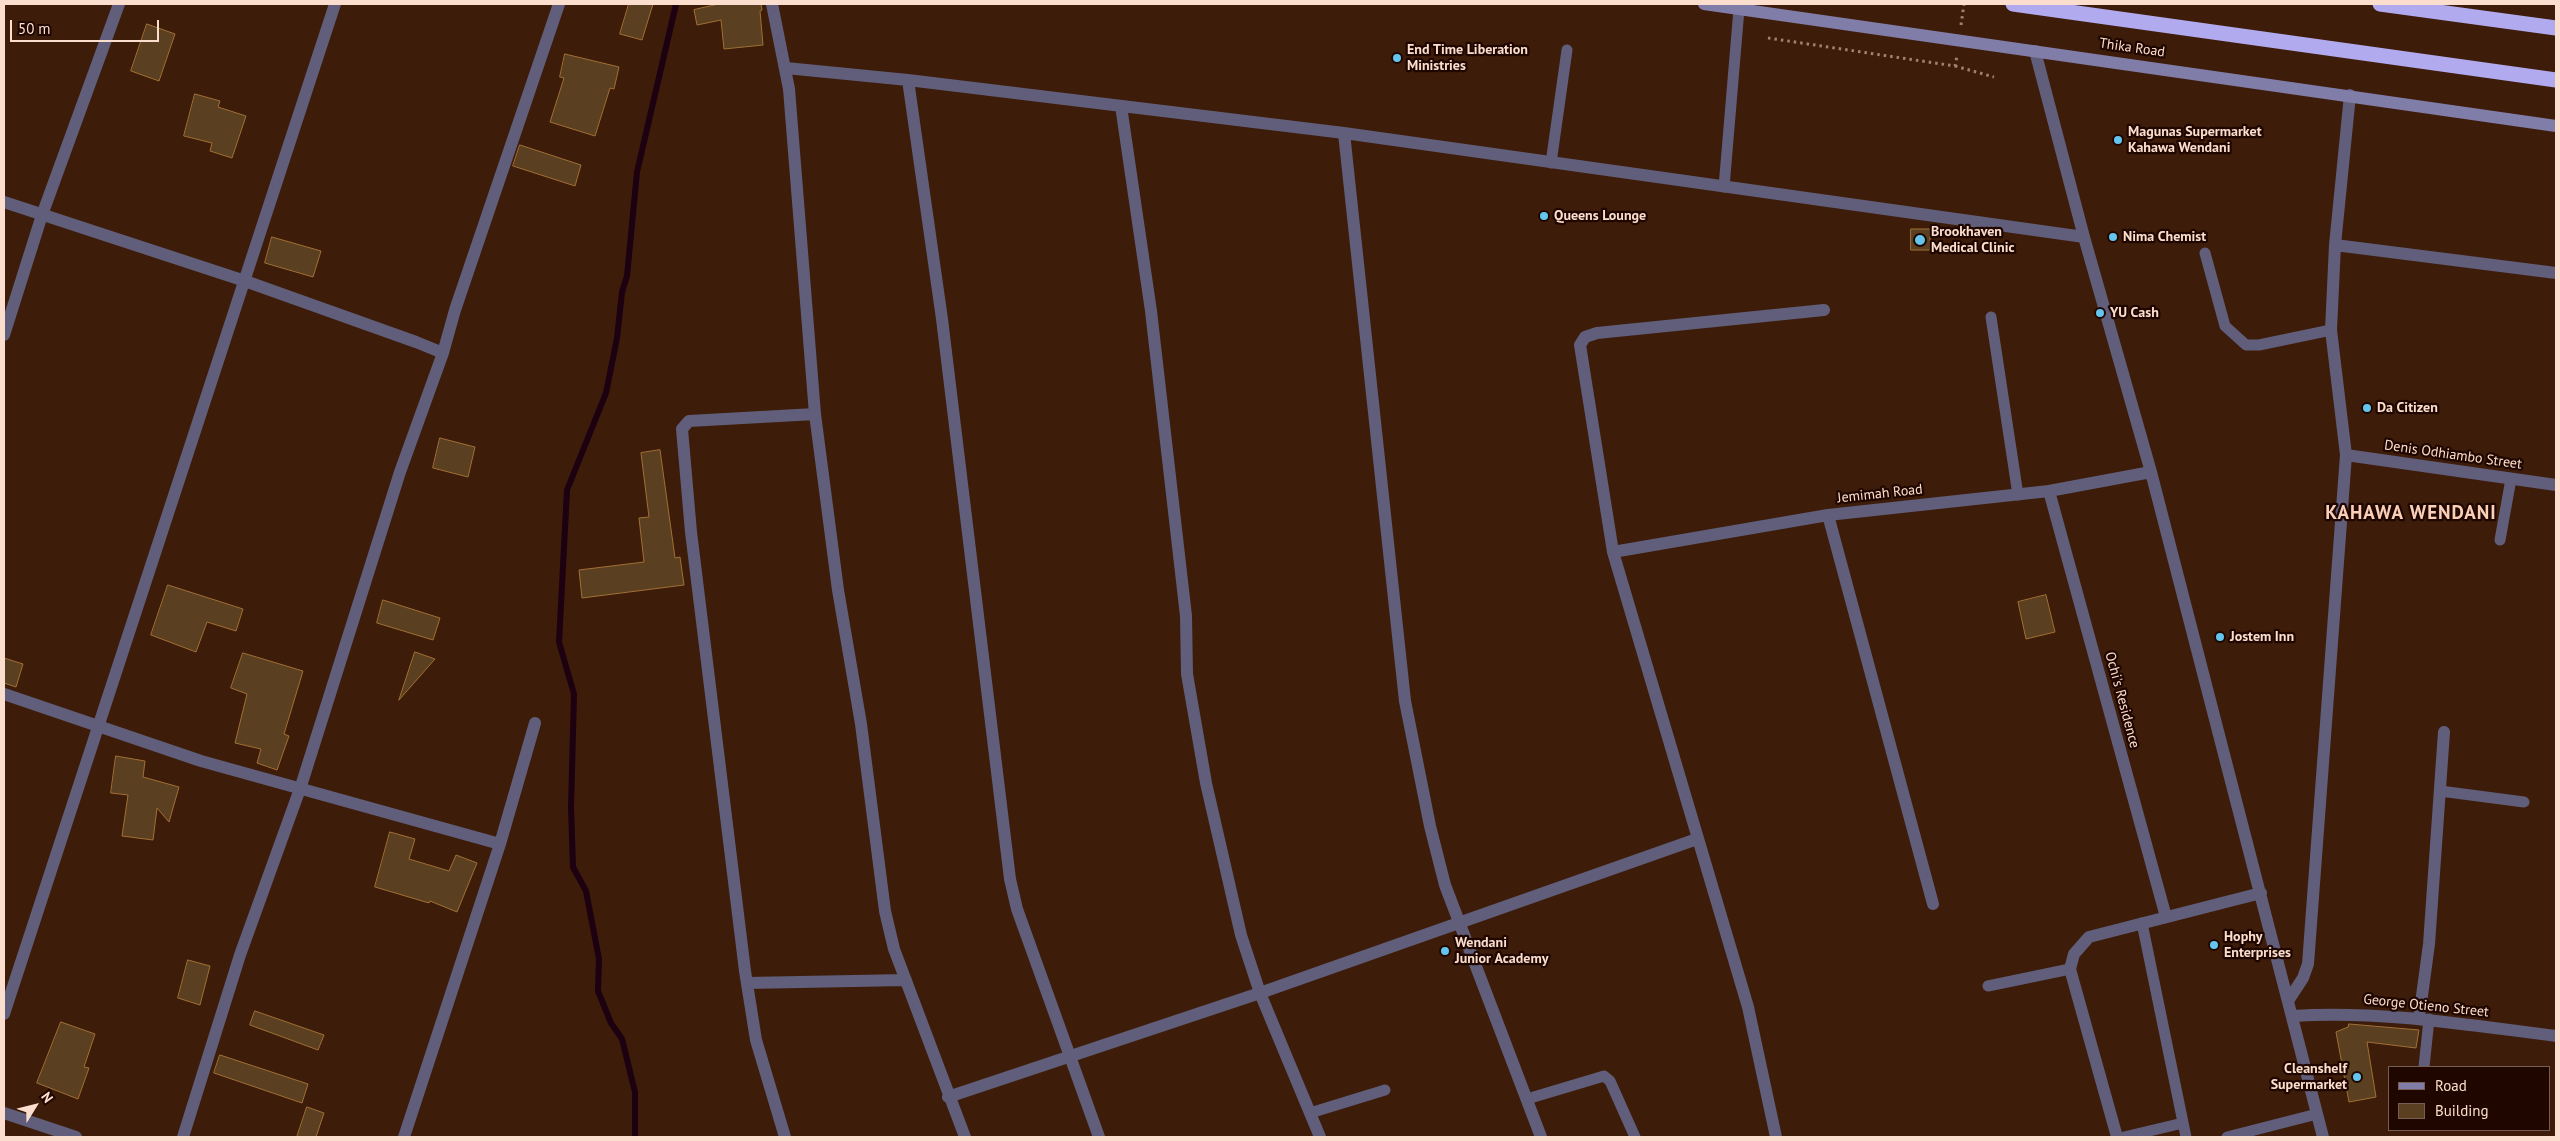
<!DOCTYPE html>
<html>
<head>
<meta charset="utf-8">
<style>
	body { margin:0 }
	#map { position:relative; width:2560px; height:1141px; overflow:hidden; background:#3d1c09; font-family:"PT Sans",sans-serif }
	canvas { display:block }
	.frame { position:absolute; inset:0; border:5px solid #fcdece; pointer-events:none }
	.legend { position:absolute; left:2388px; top:1066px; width:162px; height:65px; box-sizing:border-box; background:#1f0700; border:1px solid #775d52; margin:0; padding:6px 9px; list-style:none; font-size:15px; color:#fcdece }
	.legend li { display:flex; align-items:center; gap:10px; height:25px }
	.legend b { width:25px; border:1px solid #775d52 }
	.north { position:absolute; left:10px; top:1081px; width:50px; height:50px; -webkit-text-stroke:4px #1f0700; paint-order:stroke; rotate:54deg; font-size:14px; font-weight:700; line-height:20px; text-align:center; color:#fcdece }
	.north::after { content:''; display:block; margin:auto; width:18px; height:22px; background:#fcdece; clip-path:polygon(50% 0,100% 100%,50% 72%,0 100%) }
	.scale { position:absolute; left:10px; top:20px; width:149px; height:22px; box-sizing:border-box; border:2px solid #fcdece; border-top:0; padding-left:6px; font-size:15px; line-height:18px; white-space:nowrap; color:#fcdece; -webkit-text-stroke:4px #1f0700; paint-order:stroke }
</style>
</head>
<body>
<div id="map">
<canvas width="2560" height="1141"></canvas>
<div class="frame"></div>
<ul class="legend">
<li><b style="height:6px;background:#817da9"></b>Road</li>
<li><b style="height:14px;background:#5a3f20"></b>Building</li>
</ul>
<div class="north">N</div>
<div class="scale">50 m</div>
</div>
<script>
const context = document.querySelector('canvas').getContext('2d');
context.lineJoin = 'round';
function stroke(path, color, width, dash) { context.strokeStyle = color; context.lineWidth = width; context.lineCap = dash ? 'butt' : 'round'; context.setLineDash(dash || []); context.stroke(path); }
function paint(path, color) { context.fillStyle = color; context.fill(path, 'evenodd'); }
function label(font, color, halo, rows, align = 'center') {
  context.font = font + ' "PT Sans",sans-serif'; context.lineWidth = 4.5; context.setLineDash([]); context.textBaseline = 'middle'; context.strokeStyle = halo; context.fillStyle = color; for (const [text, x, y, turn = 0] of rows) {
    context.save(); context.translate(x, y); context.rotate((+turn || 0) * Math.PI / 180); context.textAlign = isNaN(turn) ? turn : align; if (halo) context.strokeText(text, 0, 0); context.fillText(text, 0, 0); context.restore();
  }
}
stroke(new Path2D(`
	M635 1137V1092L622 1039 611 1023 598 991 599 959 586 891 573 867 571 807 574 694 559 642 567 490 606 393 617 338 622 292 627 276 637 172 676 4`), '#1d0111', 6);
const building = new Path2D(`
	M629 4H653L642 40 620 34Z
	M719 4H761L762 10 760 11 763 45 724 49 721 20 697 25 694 10Z
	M147 24 175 34 159 81 131 71Z
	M565 54 619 67 614 89 610 88 595 136 550 122 564 78 560 77Z
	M195 94 220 101 218 107 246 116 232 158 210 151 212 143 184 136Z
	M520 145 581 165 575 186 513 166Z
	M1911 229H1930V250H1911Z
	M272 237 321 251 313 277 265 263Z
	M440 438 475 447 468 477 433 468Z
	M660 450 675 558 680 557 684 585 582 598 579 570 644 562 639 518 649 517 641 453Z
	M168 585 243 609 236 631 207 622 196 652 151 635Z
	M2046 595 2055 632 2026 639 2018 602Z
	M383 600 440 618 433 640 377 623Z
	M415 652 435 659 399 700Z
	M243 653 303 671 284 734 289 736 277 770 257 763 261 749 235 743 247 694 231 688Z
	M4 658 23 664 16 687 4 683Z
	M116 756 145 761 143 777 179 787 169 822 157 808 153 840 122 836 128 795 111 793Z
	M390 832 415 839 409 859 449 871 456 855 477 863 457 912 430 901 429 903 375 887Z
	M188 960 210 966 200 1005 178 998Z
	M255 1011 324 1035 318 1050 250 1025Z
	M61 1022 95 1034 84 1067 89 1068 78 1099 37 1083Z
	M2349 1024 2419 1030 2416 1048 2367 1042 2376 1097 2349 1102 2336 1032 2348 1027Z
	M220 1055 308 1084 302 1103 214 1073Z
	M307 1107 324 1113 316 1137H297Z`);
paint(building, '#5a3f20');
stroke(building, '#a27035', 1);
stroke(new Path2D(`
	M1961 25 1964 4
	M1768 38 1955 66 1957 56
	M1955 66 1994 77`), '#a18271', 3, [2.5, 4]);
stroke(new Path2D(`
	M1551 163 1567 50
	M1724 187 1739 9
	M2205 253 2225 326 2246 345H2259L2331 330
	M1991 317 2018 495
	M2500 540 2511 479
	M2440 791 2524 802
	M2142 923 2186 1137
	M1988 986 2070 969
	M2424 1067 2429 1019
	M1527 1099 1604 1076 1610 1081 1635 1137
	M1310 1113 1385 1090
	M2124 1137 2183 1123
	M2227 1137 2317 1114`), '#605e7a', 11);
stroke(new Path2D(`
	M772 4 789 89 815 414 838 590 861 724 885 911 894 949 965 1137
	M2035 51 2084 237 2151 472 2323 1137
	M786 68 908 80 1344 133 2084 237
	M908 80 942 319 1010 879 1017 909 1099 1137
	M1121 106 1151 311 1186 616 1187 674 1206 783 1241 935 1260 993 1320 1137
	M1344 133 1405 701 1430 826 1445 885 1541 1137
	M4 202 245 281 416 342 443 353
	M2335 245 2556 273
	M4 335 42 215 119 4
	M2346 455 2556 485
	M2049 491 2166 917
	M1828 515 1933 904
	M1613 552 1828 515 2049 491 2151 472
	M4 694 201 761 500 844
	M747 983 906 980
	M2288 1001 2303 978 2308 964 2346 455 2331 330 2335 245 2350 95
	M4 1014 335 4
	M2292 1016C2381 1010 2468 1025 2556 1036
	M2419 1018 2429 944 2444 732
	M948 1097 1260 993 1697 839
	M4 1113 76 1137
	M183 1137 240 955 301 786 400 472 443 353 455 310 559 4
	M404 1137 500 844 535 723
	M785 1137 756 1040 745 971 691 532 682 429 689 421 815 414
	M1776 1137 1748 1007 1613 552 1580 345 1585 337 1597 333 1824 310
	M2117 1137 2070 969 2074 954 2089 937 2261 893`), '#605e7a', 12);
stroke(new Path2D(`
	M1704 4 2556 126`), '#817da9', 12);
stroke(new Path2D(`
	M2013 4 2556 80
	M2380 4 2556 28`), '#b1aaef', 15);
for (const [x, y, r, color] of [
	[1397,58,5,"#64c5ee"],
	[2118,140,5,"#64c5ee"],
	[1544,216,5,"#64c5ee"],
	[2113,237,5,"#64c5ee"],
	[1920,240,6,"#64c5ee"],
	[2100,313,5,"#64c5ee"],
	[2367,408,5,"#64c5ee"],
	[2220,637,5,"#64c5ee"],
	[2214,945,5,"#64c5ee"],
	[1445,951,5,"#64c5ee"],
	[2357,1077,5,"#64c5ee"]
]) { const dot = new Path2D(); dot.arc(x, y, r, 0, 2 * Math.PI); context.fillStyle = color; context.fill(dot); stroke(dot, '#1f0700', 2); }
label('14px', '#fcdece', '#1f0700', [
	["Thika Road",2132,48,8],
	["Denis Odhiambo Street",2453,455,8],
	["Jemimah Road",1880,494,-6],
	["Ochi's Residence",2122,700,75],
	["George Otieno Street",2426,1006,6]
]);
label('bold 14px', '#fcdece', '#1f0700', [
	["End Time Liberation",1407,50],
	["Ministries",1407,66],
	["Magunas Supermarket",2128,132],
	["Kahawa Wendani",2128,148],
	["Queens Lounge",1554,216],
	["Brookhaven",1931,232],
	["Medical Clinic",1931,248],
	["Nima Chemist",2123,237],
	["YU Cash",2110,313],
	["Da Citizen",2377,408],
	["Jostem Inn",2230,637],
	["Hophy",2224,937],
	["Enterprises",2224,953],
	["Wendani",1455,943],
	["Junior Academy",1455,959],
	["Cleanshelf",2347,1069,"right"],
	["Supermarket",2347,1085,"right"]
], 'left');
context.letterSpacing = '1px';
label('bold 19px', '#faceb7', '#1f0700', [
	["KAHAWA WENDANI",2411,514]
]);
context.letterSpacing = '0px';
</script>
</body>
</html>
